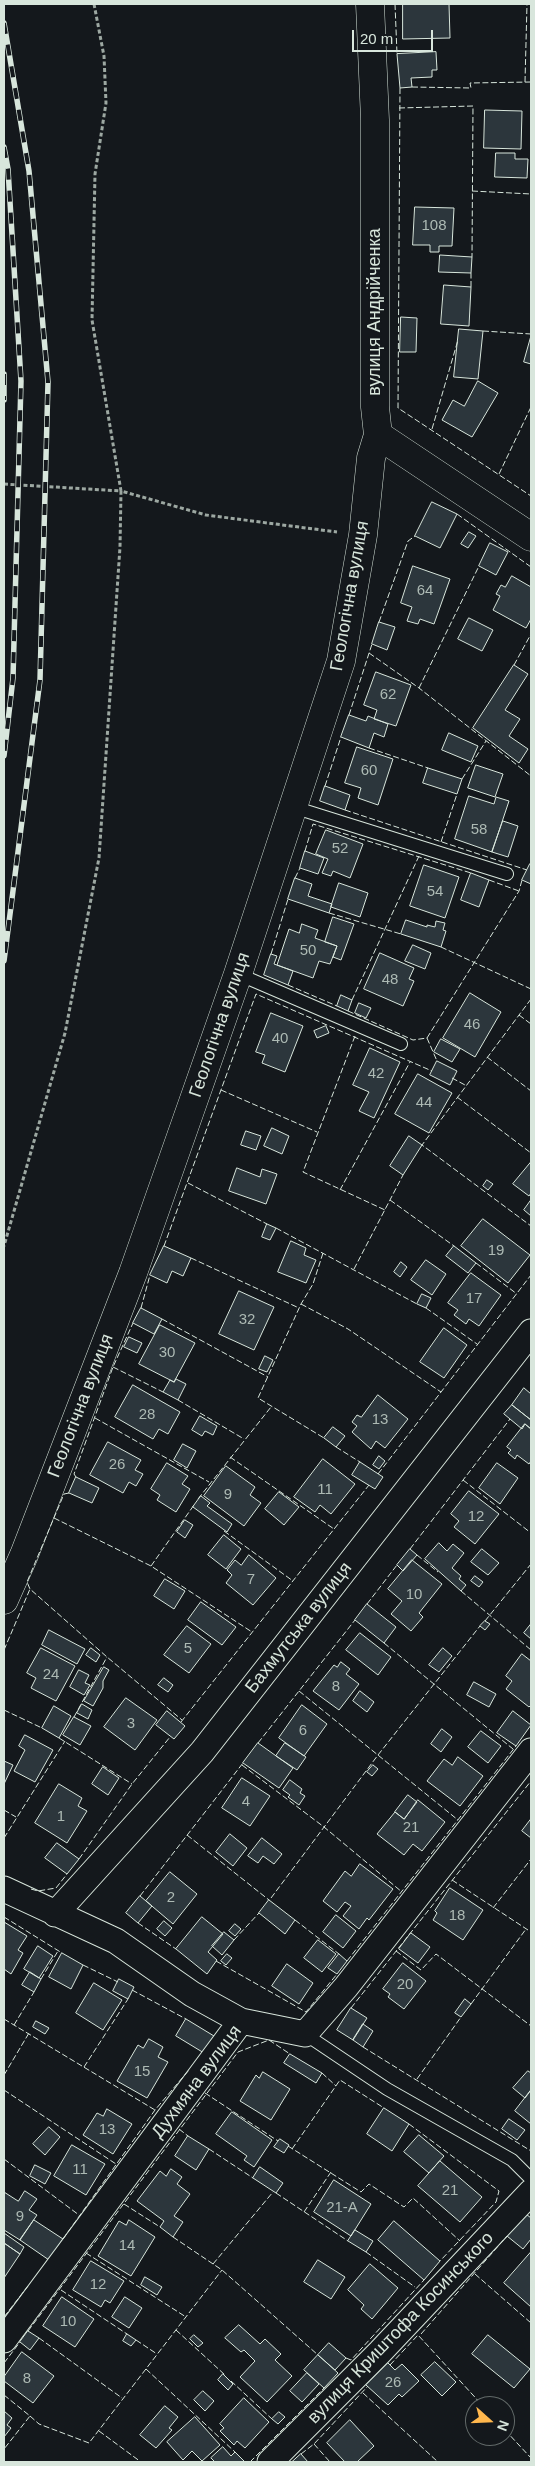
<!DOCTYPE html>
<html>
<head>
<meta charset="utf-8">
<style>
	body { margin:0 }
	#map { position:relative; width:535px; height:2466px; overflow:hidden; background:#14181c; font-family:Arial,sans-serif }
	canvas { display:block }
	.frame { position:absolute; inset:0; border:5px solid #d8e6dc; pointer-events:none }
	.north { position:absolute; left:465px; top:2396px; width:50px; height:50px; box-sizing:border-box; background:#14181c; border:1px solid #626a69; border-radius:50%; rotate:110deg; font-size:14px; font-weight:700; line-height:20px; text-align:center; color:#d8e6dc }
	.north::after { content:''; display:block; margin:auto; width:18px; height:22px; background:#ffb74d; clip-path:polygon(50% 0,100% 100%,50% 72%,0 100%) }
	.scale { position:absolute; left:352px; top:30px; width:81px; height:22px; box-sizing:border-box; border:2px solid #d8e6dc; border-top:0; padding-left:6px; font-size:15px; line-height:18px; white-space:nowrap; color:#d8e6dc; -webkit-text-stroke:4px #14181c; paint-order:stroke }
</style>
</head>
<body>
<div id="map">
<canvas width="535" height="2466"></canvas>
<div class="frame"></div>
<div class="north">N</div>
<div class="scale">20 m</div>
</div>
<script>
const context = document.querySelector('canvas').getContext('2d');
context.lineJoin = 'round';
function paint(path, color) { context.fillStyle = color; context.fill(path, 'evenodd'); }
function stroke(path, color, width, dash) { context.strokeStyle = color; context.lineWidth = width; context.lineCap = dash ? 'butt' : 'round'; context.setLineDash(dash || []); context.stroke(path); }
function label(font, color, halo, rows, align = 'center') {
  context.font = font + ' Arial,sans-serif'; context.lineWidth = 4; context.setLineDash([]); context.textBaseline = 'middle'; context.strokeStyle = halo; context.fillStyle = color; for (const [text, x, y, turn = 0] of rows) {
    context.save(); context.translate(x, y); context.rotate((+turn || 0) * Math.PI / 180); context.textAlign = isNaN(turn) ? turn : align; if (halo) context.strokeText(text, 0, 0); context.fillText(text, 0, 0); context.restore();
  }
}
const building = new Path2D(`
	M403 4H449L450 38 403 39Z
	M436 52 437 70H432V77L411 78 412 87 400 88 397 54Z
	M485 110 522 111 521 149 484 148Z
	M496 153H515V159H528L527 178 495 177Z
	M415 207 454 208 452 246H439V252H430V245H413Z
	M440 255 472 257 471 273 439 272Z
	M444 285 471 287 469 326 441 324Z
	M401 317 417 318 416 352H400Z
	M459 329 483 331 478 379 454 377Z
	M531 336V364L524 362Z
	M478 381 498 393 472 437 442 420 453 400 464 406Z
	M432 502 457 514 440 548 415 536Z
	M469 532 476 536 468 548 461 544Z
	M490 543 508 552 496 575 479 566Z
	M413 566 450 579 434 624 420 619 418 624 407 621 412 607 401 603Z
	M512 576 531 587V619L526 628 493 610 500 596 496 594 501 585 505 587Z
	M469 618 493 630 482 651 458 639Z
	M379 622 395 627 387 650 372 644Z
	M514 665 528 674 505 710 520 719 509 736 528 749 519 763 473 728Z
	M376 672 411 685 396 726 374 719 377 710 364 705Z
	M349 715 366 721 368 716 388 724 384 737 374 733 369 748 341 737Z
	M449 733 478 746 471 762 442 750Z
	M357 747 393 759 378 805 358 798 361 788 345 783Z
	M476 765 503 774 495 797 468 788Z
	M428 768 462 779 457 794 423 783Z
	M325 786 350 795 345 810 320 801Z
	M469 796 494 804 496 797 509 801 492 852 455 839Z
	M503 821 518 826 508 857 492 852Z
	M326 830 363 844 350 878 333 871 331 876 322 873 328 859 316 854Z
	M305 851 324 858 318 874 300 868Z
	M530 864 531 865V884L522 880Z
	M424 865 459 877 445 918 410 906Z
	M471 873 489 880 479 907 461 900Z
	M295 878 312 884 308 896 332 904 329 913 288 899Z
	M339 883 368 893 360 917 331 907Z
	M333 917 354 924 341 960 333 957 337 946 325 942Z
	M406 920 427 927V925L435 927 436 921 445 923 443 930 446 931 441 947 401 934Z
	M302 924 318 930 315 938 337 946 330 964 319 961 313 978 277 965 289 929 299 933Z
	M413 945 431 953 425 969 405 961Z
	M380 953 414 968 409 979 414 981 403 1006 364 989Z
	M271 954 277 956 274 964 293 971 288 985 264 975Z
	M470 993 501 1012 475 1057 443 1038Z
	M341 995 352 1000 348 1011 337 1006Z
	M359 1003 371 1008 366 1018 355 1013Z
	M271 1013 303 1026 285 1072 262 1063 265 1055 256 1052Z
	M326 1026 329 1033 317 1038 314 1031Z
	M441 1039 460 1049 452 1062 434 1052Z
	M370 1048 400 1062 374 1118 359 1111 369 1092 353 1085Z
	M437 1061 457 1071 450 1085 430 1075Z
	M418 1074 452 1093 429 1133 395 1114Z
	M272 1128 289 1136 282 1154 264 1146Z
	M246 1131 261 1136 256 1150 241 1145Z
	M409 1136 422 1145 403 1175 390 1166Z
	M531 1162V1193L529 1196 513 1184Z
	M237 1168 260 1177 262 1169 277 1174 266 1204 229 1191Z
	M487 1180 493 1184 488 1190 483 1186Z
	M531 1200V1216L524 1210Z
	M483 1219 530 1255 508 1283 461 1246Z
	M267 1224 276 1228 270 1240 262 1237Z
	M291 1241 306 1248 304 1255 316 1260 306 1283 278 1272Z
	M164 1246 191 1258 183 1276 172 1271 167 1283 150 1275Z
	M454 1246 476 1263 468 1273 446 1256Z
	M426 1260 446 1274 432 1295 411 1280Z
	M401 1262 407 1267 400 1277 394 1272Z
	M471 1273 501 1295 479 1326 469 1319 466 1324 454 1315 458 1310 448 1303Z
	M239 1291 274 1307 254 1350 219 1334Z
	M422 1294 431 1298 426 1308 417 1304Z
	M141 1308 162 1319 154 1334 133 1323Z
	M160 1325 195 1343 174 1382 139 1364Z
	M444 1328 467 1345 444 1378 420 1362Z
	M129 1337 142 1343 137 1353 124 1347Z
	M265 1356 273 1360 267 1372 259 1369Z
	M176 1379 186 1384 178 1400 163 1392 170 1380 174 1382Z
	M133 1385 180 1412 168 1434 159 1429 153 1439 115 1417Z
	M524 1388 531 1394V1420L512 1405Z
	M378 1395 408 1419 385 1448 376 1441 371 1449 352 1432 357 1426 352 1422 357 1415 361 1417Z
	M512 1405 531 1420V1429L525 1424 522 1429 504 1414Z
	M200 1416 217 1426 213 1435 205 1431 202 1436 192 1430Z
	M525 1424 531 1429V1461L529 1464 517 1455 515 1459 508 1453 511 1450 507 1447Z
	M333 1427 345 1436 336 1447 324 1438Z
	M108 1442 141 1460 135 1470 143 1474 136 1486 129 1482 123 1493 90 1475Z
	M183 1444 196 1451 187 1468 174 1460Z
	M379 1456 385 1461 379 1469 373 1465Z
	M323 1459 355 1484 331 1514 320 1505 315 1512 294 1497Z
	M360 1462 383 1477 375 1489 352 1475Z
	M167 1463 188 1476 182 1484 190 1489 176 1512 157 1500 160 1495 151 1489Z
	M497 1463 518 1478 500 1504 479 1488Z
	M226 1466 255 1487 250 1495 261 1503 244 1526 204 1496Z
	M76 1477 99 1488 92 1503 69 1493Z
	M469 1491 499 1514 475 1544 454 1527 459 1521 451 1514Z
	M279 1492 299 1507 284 1525 265 1509Z
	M201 1496 210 1503 207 1506 232 1524 227 1532 193 1507Z
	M185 1520 193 1525 185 1538 177 1532Z
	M224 1535 241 1549 226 1569 208 1555Z
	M439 1543 447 1551 453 1544 464 1553 452 1568 461 1576 459 1579 466 1585 461 1591 425 1559Z
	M410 1549 417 1555 403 1571 397 1565Z
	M482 1549 499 1563 488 1575 471 1562Z
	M249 1555 276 1578 253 1605 226 1583 232 1575 227 1570 235 1560 241 1565Z
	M412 1560 442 1584 419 1613 423 1617 411 1631 391 1614 402 1601 388 1589Z
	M475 1576 483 1582 479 1587 471 1581Z
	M165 1579 185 1591 174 1609 154 1596Z
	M201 1602 236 1627 222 1645 188 1620Z
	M367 1604 396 1627 384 1643 355 1620Z
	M485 1621 490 1624 485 1630 480 1626Z
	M531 1624V1639L524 1633Z
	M187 1626 211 1644 189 1673 164 1655Z
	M49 1630 85 1649 77 1664 42 1645Z
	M360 1633 391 1657 378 1675 346 1650Z
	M41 1648 75 1666 56 1701 31 1688 36 1678 27 1673Z
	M91 1648 100 1655 96 1662 86 1655Z
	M443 1648 452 1656 439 1672 429 1665Z
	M522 1654 531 1661V1705L529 1707 506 1689 512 1681 506 1676Z
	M341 1662 350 1669 346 1674 359 1684 339 1710 313 1691 334 1665 337 1667Z
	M104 1667 109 1670 103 1681V1688L93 1706 84 1701Z
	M79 1670 89 1675 85 1683 90 1685 84 1695 70 1687Z
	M164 1678 173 1685 168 1692 158 1685Z
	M474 1682 496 1694 489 1707 467 1695Z
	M360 1691 374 1702 367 1712 353 1701Z
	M126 1698 157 1720 135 1750 104 1727Z
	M82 1704 92 1710 88 1719 77 1713Z
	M302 1705 327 1724 304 1756 279 1738Z
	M54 1706 71 1716 59 1738 42 1728Z
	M167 1711 185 1726 174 1739 156 1725Z
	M513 1711 531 1725 516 1746 497 1733Z
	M74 1717 91 1726 80 1745 63 1735Z
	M442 1729 452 1737 441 1752 431 1744Z
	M481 1731 501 1746 488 1763 468 1747Z
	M25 1735 53 1750 35 1782 14 1771 25 1750 19 1746Z
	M258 1743 293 1768 279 1788 243 1763Z
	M285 1743 306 1757 297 1770 276 1756Z
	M458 1757 483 1776 460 1806 427 1781 444 1759 452 1765Z
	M4 1761 13 1765 4 1784Z
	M373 1765 378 1769 372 1776 367 1772Z
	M103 1767 119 1778 108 1795 92 1784Z
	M242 1778 270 1796 250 1826 222 1808Z
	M290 1780 302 1789 300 1793 305 1796 299 1805 288 1797 290 1795 283 1790Z
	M59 1784 82 1798 78 1806 87 1811 67 1843 35 1823Z
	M408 1795 417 1802 404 1819 395 1812Z
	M418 1800 445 1822 422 1851 413 1844 404 1855 377 1834 395 1812 404 1819Z
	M531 1819V1838L522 1831Z
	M230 1834 247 1848 233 1866 216 1852Z
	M262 1838 282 1854 274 1864 263 1856 258 1863 248 1856Z
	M57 1843 79 1859 67 1874 45 1858Z
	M360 1864 393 1889 369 1920 367 1918 359 1929 343 1916 351 1906 345 1902 337 1912 323 1901 345 1871 351 1876Z
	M170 1872 197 1894 173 1924 146 1901Z
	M450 1888 483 1910 463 1940 433 1920 437 1913 435 1911Z
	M140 1896 152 1906 138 1923 126 1913Z
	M269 1900 295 1920 285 1934 259 1913Z
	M336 1915 356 1931 343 1948 323 1932Z
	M202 1917 223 1934 208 1952 217 1960 207 1974 176 1949Z
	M164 1921 172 1928 165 1936 157 1929Z
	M4 1922 27 1936 18 1950 23 1953 11 1974 4 1969Z
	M235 1924 241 1929 235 1936 229 1931Z
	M224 1932 234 1940 222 1955 212 1946Z
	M411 1933 430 1947 418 1963 399 1949Z
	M318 1940 336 1954 322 1972 304 1958Z
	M38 1946 53 1956 39 1978 24 1969Z
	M62 1953 83 1965 71 1989 49 1977Z
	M227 1954 232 1958 226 1965 221 1961Z
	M339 1954 347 1961 337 1974 328 1968Z
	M403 1963 426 1981 404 2009 388 1997 390 1994 383 1989Z
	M287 1964 313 1983 299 2004 272 1986Z
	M30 1972 41 1979 34 1992 22 1985Z
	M119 1979 134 1987 128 1999 113 1991Z
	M94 1983 122 2000 103 2030 76 2013Z
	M465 1999 471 2004 461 2017 455 2013Z
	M351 2008 367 2018 353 2040 337 2030Z
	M186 2019 214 2036 204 2053 176 2036Z
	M36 2021 49 2028 45 2034 33 2027Z
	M363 2024 373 2031 363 2047 353 2040Z
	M149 2039 163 2047 158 2057 168 2062 147 2098 117 2081 138 2045 143 2048Z
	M290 2054 322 2073 316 2083 284 2063Z
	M528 2071 531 2073V2090L525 2098 513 2088Z
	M263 2072 290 2089 271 2120 240 2101 256 2075 259 2078Z
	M531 2090V2124L515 2111Z
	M384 2108 409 2124 392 2151 367 2134Z
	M107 2109 132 2124 113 2154 83 2135 97 2113 103 2116Z
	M232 2112 272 2140 254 2167 244 2160 247 2156 216 2134Z
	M509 2119 525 2130 517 2140 502 2129Z
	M49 2127 60 2137 45 2155 33 2144Z
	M419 2135 444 2156 429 2173 404 2152Z
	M188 2136 209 2149 196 2170 175 2156Z
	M280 2139 289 2145 284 2153 274 2147Z
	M72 2145 105 2164 86 2195 54 2176Z
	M440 2161 482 2197 460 2222 418 2186Z
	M35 2165 51 2173 45 2184 30 2176Z
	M260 2167 283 2183 276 2193 253 2178Z
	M171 2169 182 2177 177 2184 190 2194 174 2216 183 2222 173 2237 160 2227 164 2221 137 2201 160 2171 166 2176Z
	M334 2180 371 2204 351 2236 314 2212Z
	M25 2191 37 2199 29 2210 37 2215 20 2240 4 2230V2192L18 2201Z
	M526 2214 531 2218V2239L523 2249 507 2236Z
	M34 2220 63 2239 49 2260 20 2240Z
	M129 2220 155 2237 131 2276 98 2256 119 2221 126 2225Z
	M394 2221 440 2261 424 2280 378 2240Z
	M355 2230 373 2241 366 2252 348 2241Z
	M4 2233 24 2247 20 2254 4 2243Z
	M4 2243 20 2254 4 2278Z
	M531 2252V2307L504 2283Z
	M318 2260 345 2277 331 2299 304 2282Z
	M91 2261 124 2281 110 2303 105 2300 101 2307 73 2290Z
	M370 2264 398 2288 372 2319 361 2309 364 2305 348 2290Z
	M145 2277 162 2287 157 2295 141 2285Z
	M62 2297 94 2319 75 2347 43 2326Z
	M125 2297 142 2308 129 2328 112 2317Z
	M239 2325 260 2344 265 2339 281 2354 275 2360 292 2376 267 2402 240 2377 255 2361 244 2350 241 2352 225 2338Z
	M28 2331 39 2338 30 2350 20 2342Z
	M127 2334 136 2340 131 2346 123 2341Z
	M194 2335 203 2343 198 2347 190 2339Z
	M488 2335 530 2369 514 2388 472 2354Z
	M329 2343 346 2358 335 2370 318 2355Z
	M22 2352 54 2376 33 2403 4 2381V2377Z
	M318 2355 338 2373 324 2388 304 2370Z
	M435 2362 456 2382 442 2396 421 2375Z
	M388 2363 395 2370 402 2364 419 2381 402 2397 399 2394 388 2405 366 2385Z
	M307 2373 319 2384 302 2402 290 2391Z
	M223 2374 233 2384 228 2390 218 2380Z
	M203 2391 214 2401 205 2411 194 2400Z
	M244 2398 269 2422 245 2448 237 2441 234 2445 220 2431 224 2428 220 2424Z
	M165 2406 178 2417 169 2428 172 2430 156 2448 140 2435Z
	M4 2411 12 2418 7 2425 11 2428 4 2437Z
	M279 2412 285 2417 278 2424 272 2419Z
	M195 2417 220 2445 202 2461 192 2451 183 2460 167 2442Z
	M350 2420 374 2446 357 2462H345L327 2443Z
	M223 2447 231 2456 235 2452 245 2462H215L211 2458Z
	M301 2454 308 2462H292Z`);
paint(building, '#2c363c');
stroke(building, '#d8e6dc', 1);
const lane = new Path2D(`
	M293 807 507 874
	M238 974 401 1044
	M305 2034 387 2089 512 2160 531 2179`);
const street = new Path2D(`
	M4 1889 116 1941 192 1994 241 2021
	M55 1914 202 1752 531 1332
	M4 2340 241 2021 305 2034 346 1987 531 1751
	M270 2462 380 2352 531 2192`);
const secondary = new Path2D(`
	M378 435 531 537
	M4 1600 24 1555 133 1273 238 974 341 661 363 535 371 458 378 435 375 407V120L370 4`);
stroke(lane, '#d8e6dc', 14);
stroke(street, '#d8e6dc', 27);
stroke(secondary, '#d8e6dc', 29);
stroke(new Path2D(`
	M94 4 104 56 106 103 95 174 92 320 121 491 206 515 337 532
	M4 484 121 491 120 547 99 858 65 1033 4 1246`), '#9da8a2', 3, [4, 2.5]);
stroke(lane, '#14181c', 12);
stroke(street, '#14181c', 25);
stroke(secondary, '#14181c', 28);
const rail = new Path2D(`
	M4 23 29 171 48 382 40 680 4 961
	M4 147 8 169 21 381 13 678 4 756
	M4 374V400`);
stroke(rail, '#d8e6dc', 5.5);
stroke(rail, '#14181c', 4, [11]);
stroke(new Path2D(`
	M395 4 397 54
	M525 82 527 4
	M412 87 471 88 470 83 531 82
	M400 88 398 408 531 496
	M399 108 473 106 472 257
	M472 191 531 194
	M471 287V273
	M483 331 531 334
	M432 429 458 340
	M499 474 531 407
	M457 514 531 567
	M379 622 408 541 415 536
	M369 653 419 688 531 776
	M514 665 531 634
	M419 688 479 566
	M349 715 372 644
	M369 748 428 768
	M462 779 486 741
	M325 786 341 737
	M345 810 527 870
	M441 842 457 794
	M305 851 313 824 471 873
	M295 878 300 868
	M489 880 519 891
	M329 913 401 934
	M441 947 531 989
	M271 954 288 899
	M288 985 337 1006
	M531 999 422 1145 531 1226
	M352 1000 419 856
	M348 1011 413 1040 427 1038
	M519 1015 531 1024
	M355 1036 303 1172 385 1210
	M427 1038 519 891 522 880
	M427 1038 437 1061
	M487 1057 531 1091
	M452 1078 465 1085
	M221 1090 317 1132
	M457 1097 531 1153
	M188 1183 267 1224
	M340 1190 410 1062
	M390 1200 454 1246
	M276 1228 417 1304
	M164 1246 256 994 432 1071
	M323 1253 313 1284 301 1304 258 1398 324 1438
	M191 1258 299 1308
	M476 1263 517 1294
	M354 1269 403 1175
	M301 1304 348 1329 441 1392
	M141 1308 150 1275
	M426 1308 477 1344
	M162 1319 268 1377
	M113 1367 163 1392
	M178 1400 244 1439
	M95 1418 209 1482
	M336 1447 360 1462
	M230 1457 334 1529
	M378 1474 531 1275
	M76 1477 74 1474 113 1367 133 1323
	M463 1480 531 1533
	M69 1493 64 1494 27 1582 30 1589 107 1657 182 1720
	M198 1499 271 1407
	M54 1518 151 1566 252 1632
	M224 1531 293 1581
	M410 1549 510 1419
	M417 1555 438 1572
	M151 1566 194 1505
	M461 1591 531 1650
	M367 1604 397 1565
	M485 1621 531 1564
	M384 1643 513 1749
	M4 1650 30 1589
	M299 1691 458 1820
	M4 1710 42 1728
	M74 1717 107 1657
	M181 1722 369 1485
	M59 1738 132 1784
	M258 1743 355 1620
	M242 1765 324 1827 402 1892
	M4 1810 16 1817
	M187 1835 269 1900
	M4 1838 65 1741
	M79 1859 132 1784 170 1737
	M452 1880 531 1932
	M31 1889 38 1891 56 1888 67 1874
	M140 1896 243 1763
	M271 1898 378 1755 480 1626
	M493 1908 531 1859
	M4 1917 62 1953
	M295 1920 339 1954
	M138 1923 176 1949
	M234 1940 259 1913
	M396 1951 421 1970 436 1954 531 2026
	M216 1961 306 2012 337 1974
	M347 1961 516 1746
	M83 1965 118 1982
	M41 1979 58 1951
	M132 1990 186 2019
	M471 2004 526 1929
	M351 2008 531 1781
	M4 2019 155 2110
	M14 2025 34 1992
	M363 2047 531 2151
	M84 2067 128 1999
	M322 2073 336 2086
	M4 2075 29 2033
	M417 2079 461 2017
	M4 2090 116 2164
	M205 2093 278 2141
	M409 2124 499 2191 496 2202 440 2261
	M179 2129 188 2136
	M288 2146 361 2192 369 2184 404 2207 413 2198 460 2241
	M209 2149 253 2178
	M292 2149 340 2080 384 2108
	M4 2159 79 2215
	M276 2193 348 2241
	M124 2204 160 2227
	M304 2212 331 2172
	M173 2237 222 2270 318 2355
	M63 2239 155 2110 189 2070
	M366 2252 415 2287
	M86 2253 186 2317
	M213 2264 273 2192
	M475 2274 531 2323
	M61 2290 127 2334
	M4 2317 28 2286
	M176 2330 225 2375
	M28 2331 238 2052 269 2040 290 2054
	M421 2334 507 2236
	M39 2338 122 2398
	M136 2340 157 2354
	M346 2358 351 2360 424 2280
	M4 2363 20 2342
	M390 2365 418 2335 483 2406
	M146 2369 235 2452
	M231 2381 272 2419
	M363 2393 438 2462
	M4 2395 30 2416 4 2449
	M30 2416 39 2424 89 2443 222 2270
	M505 2430 531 2458
	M99 2431 141 2462
	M314 2444 330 2462
	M301 2454 314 2444 368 2386
	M250 2462 324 2388`), '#d8e6dc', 1, [6, 2.5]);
label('15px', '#adbab4', null, [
	["108",434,226],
	["64",425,591],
	["62",388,695],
	["60",369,771],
	["58",479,830],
	["52",340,849],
	["54",435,892],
	["50",308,951],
	["48",390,980],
	["46",472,1025],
	["40",280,1039],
	["42",376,1074],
	["44",424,1103],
	["19",496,1251],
	["17",474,1299],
	["32",247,1320],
	["30",167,1353],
	["28",147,1415],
	["13",380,1420],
	["26",117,1465],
	["11",325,1490],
	["9",228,1495],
	["12",476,1517],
	["7",251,1580],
	["10",414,1595],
	["5",188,1649],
	["24",51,1675],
	["8",336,1687],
	["3",131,1724],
	["6",303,1731],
	["4",246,1802],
	["1",61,1817],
	["21",411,1828],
	["2",171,1898],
	["18",457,1916],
	["20",405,1985],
	["15",142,2072],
	["13",107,2130],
	["11",80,2170],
	["21",450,2191],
	["21-А",342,2208],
	["9",20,2217],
	["14",127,2246],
	["12",98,2285],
	["10",68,2322],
	["8",27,2379],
	["26",393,2383]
]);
label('18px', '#d8e6dc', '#14181c', [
	["вулиця Андрійченка",375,312,-90],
	["Геологічна вулиця",350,596,-80],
	["Геологічна вулиця",220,1025,-71],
	["Геологічна вулиця",81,1406,-69],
	["Бахмутська вулиця",299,1628,-52],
	["Духмяна вулиця",197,2082,-53],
	["вулиця Криштофа Косинського",401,2328,-46]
]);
</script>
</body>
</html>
